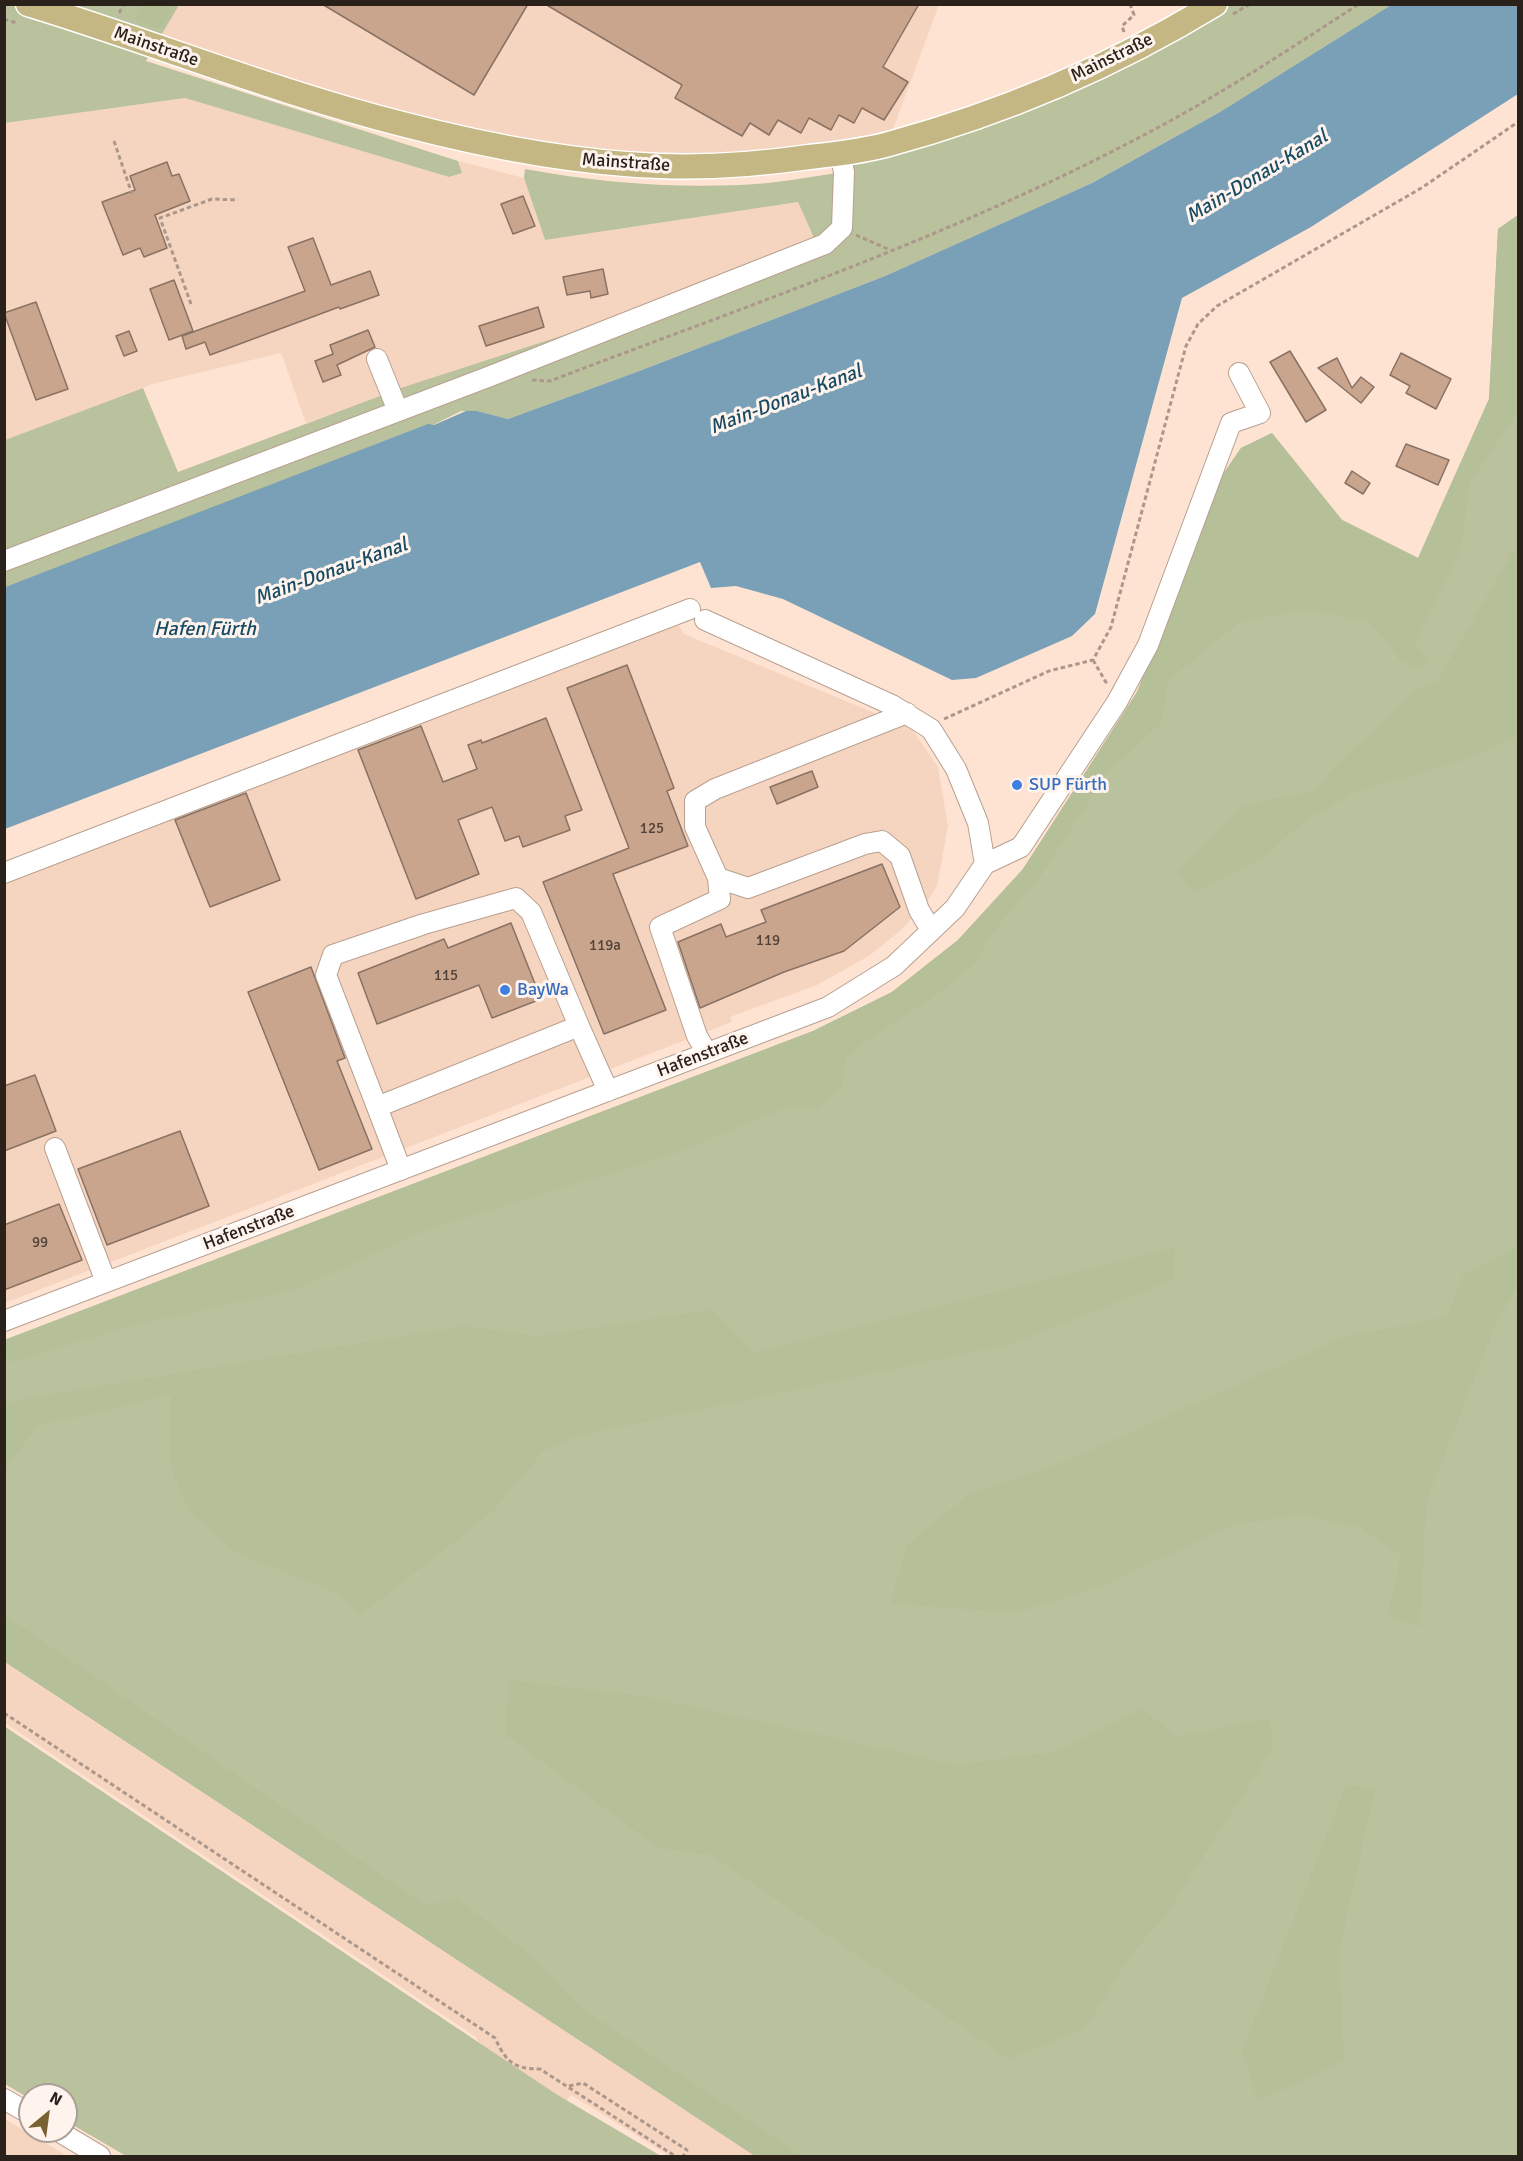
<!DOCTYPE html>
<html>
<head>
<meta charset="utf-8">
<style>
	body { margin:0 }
	#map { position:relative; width:1523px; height:2161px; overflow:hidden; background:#fee3d3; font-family:Signika,sans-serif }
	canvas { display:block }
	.frame { position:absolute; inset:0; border:6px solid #2a211b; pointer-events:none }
	.north { position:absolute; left:18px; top:2083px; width:60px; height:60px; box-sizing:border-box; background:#fff4ed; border:2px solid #aaa099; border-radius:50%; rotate:29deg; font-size:16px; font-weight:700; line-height:24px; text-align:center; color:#2a211b }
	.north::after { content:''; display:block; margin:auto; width:21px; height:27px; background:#786232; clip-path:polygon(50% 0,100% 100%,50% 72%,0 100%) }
</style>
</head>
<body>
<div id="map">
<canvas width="1523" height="2161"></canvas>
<div class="frame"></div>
<div class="north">N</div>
</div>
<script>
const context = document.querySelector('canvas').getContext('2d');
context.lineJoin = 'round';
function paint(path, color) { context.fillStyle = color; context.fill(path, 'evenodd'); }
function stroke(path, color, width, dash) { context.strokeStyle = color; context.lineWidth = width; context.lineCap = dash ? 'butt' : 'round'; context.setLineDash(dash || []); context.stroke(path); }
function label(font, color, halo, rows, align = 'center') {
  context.font = font + ' Signika,sans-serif'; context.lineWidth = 6; context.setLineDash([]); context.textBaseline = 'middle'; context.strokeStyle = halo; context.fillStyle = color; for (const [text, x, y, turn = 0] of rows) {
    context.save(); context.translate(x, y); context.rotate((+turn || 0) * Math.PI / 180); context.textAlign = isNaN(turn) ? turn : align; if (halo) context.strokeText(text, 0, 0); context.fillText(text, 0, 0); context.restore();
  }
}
paint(new Path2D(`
	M124 4 939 5 887 145 605 162 283 89 118 16Z
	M185 98 449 177 461 173 459 161 524 178 545 240 798 202 816 240 564 335 306 423 281 353 156 383 5 440V123Z
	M676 621 684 634 911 728 938 767 948 826 937 886 927 902 900 931 869 956 817 985 730 1017 732 1022 5 1303V879Z
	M4 1662 755 2156H670L571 2095 562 2107 482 2052 476 2037 5 1723Z
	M4 2119H5L67 2156H5Z`), '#f6d5c0');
paint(new Path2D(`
	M4 5H179L146 61 458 161 462 173 449 177 185 98 5 123Z
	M1215 5H1391L1220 112 1092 183 885 276 642 370 508 419 477 411H461L433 425 5 587V440L143 388 178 472 404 387 564 335 815 240 798 202 545 240 524 178 525 169C595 182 667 188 739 185 774 184 809 177 843 172L840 153 959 122Z
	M1518 215V2156H755L5 1662V1340L813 1031 892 992 958 940 1023 869 1137 692 1219 480 1241 448 1272 433 1342 520 1418 558 1489 399 1498 229Z
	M4 1726 556 2094 661 2156H126L66 2121V2095H30V2099L5 2084Z`), '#b9c29c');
paint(new Path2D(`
	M142 5V4L175 5 161 29 135 21Z
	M1518 215V411L1470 482 1460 553 1414 644 1431 662 1419 669 1399 660 1390 645 1370 622 1304 609 1238 623 1169 680 1161 723 1107 773 1041 876 986 940 979 961 929 1000 860 1045 846 1059 842 1087 818 1109 785 1108 674 1154 426 1230 295 1290 126 1327 13 1362 5 1356 4 1340 813 1031 892 992 958 940 1023 869 1137 692 1219 480 1241 448 1272 433 1342 520 1418 558 1489 399 1498 229Z
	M1518 544V735L1467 759 1359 791 1308 818 1261 859 1194 893 1177 871 1243 805 1317 790 1330 772 1414 691 1437 681Z
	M1518 1246V1288L1499 1316 1426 1502 1420 1627 1387 1616 1401 1556 1362 1528 1302 1515 1232 1525 1107 1584 1016 1613 891 1603 906 1546 968 1495 1071 1459 1344 1337 1447 1317 1463 1275Z
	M1175 1248V1279L1012 1344 580 1435 543 1451 491 1513 361 1615 339 1594 235 1552 188 1510 170 1464 171 1395 38 1426 5 1468V1403L18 1400 463 1326 539 1336 712 1310 753 1352Z
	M5 1615 425 1905 458 1899 531 1956 581 2008 802 2156H755L5 1662Z
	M508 1680 648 1697 957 1765 1054 1752 1143 1709 1177 1737 1268 1718 1274 1746 1166 1915 1132 1953 1085 2029 1009 2059 711 1855 659 1848 506 1735Z
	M1346 1785 1375 1789 1339 1951 1344 2061 1258 2101 1242 2051Z`), '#b5bf98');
paint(new Path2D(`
	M1391 5H1518V94L1311 227 1182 298 1095 614 1072 636 976 678 952 680 783 599 736 586 711 588 700 562 5 829V587L428 424 434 425 466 411H477L508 419 642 370 885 276 1092 183 1220 112Z`), '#79a0b6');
const building = new Path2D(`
	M322 4H528L474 95Z
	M545 4H919L883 67 908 82 884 120 862 108 854 123 839 115 831 130 809 118 801 133 778 120 769 135 750 123 742 136 675 98 682 85Z
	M167 162 172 176 179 174 190 201 155 215 167 248 144 257 140 248 123 255 102 202 135 190 130 176Z
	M523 196 535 226 513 234 501 204Z
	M313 238 331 285 370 271 379 295 340 309 339 307 210 355 205 342 186 349 182 336 305 291 288 247Z
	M603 269 608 294 591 298 590 291 567 295 563 277Z
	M174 280 193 331 169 340 150 289Z
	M36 302 68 389 36 400 4 313Z
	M538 307 544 327 486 346 479 326Z
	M368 330 375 347 337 365 341 375 323 382 315 361 333 354 330 345Z
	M129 331 137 351 124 356 116 336Z
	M1290 351 1326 410 1306 422 1270 362Z
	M1401 353 1451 379 1436 409 1406 393 1410 386 1390 375Z
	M1337 358 1352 388 1361 377 1374 387 1361 403 1318 368Z
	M1406 444 1449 460 1438 485 1396 466Z
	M1352 471 1370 483 1363 494 1345 483Z
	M627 665 674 788 667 791 688 846 613 874 666 1010 604 1034 543 882 629 848 567 688Z
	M546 718 582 810 565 816 570 830 523 847 519 836 505 841 492 807 458 820 479 874 416 899 358 750 421 726 443 782 477 769 468 745 481 740 482 743Z
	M812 771 818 787 777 804 770 787Z
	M246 793 280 880 210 907 175 820Z
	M882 864 900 907 844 951 784 972 700 1008 678 942 721 924 726 937 766 922 761 910Z
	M511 923 541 999 492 1018 479 985 377 1024 358 973 444 939 448 948Z
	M311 967 345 1058 337 1061 372 1149 319 1170 248 992Z
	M35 1075 56 1131 4 1151V1086Z
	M180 1131 209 1206 107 1245 78 1169Z
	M59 1204 82 1260 4 1290V1225Z`);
paint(building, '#c9a58e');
stroke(building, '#897263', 1.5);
const minor = new Path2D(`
	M377 359 398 411
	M4 561 488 377 825 244 842 228 844 172 840 153
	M907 713 715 789 695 801V827L718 878 748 888 865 844 882 841 900 856 919 910 931 930
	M985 864 1021 847 1117 702 1148 645 1231 423 1260 413 1239 373
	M4 873 690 609
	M707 1053 697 1036 660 927 720 899 718 878
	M377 1107 326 975 333 955 424 924 516 898 531 912 579 1026
	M55 1148 106 1282
	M401 1170 377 1107 579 1026 608 1091
	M4 1321 828 1007 894 966 955 908 985 864 978 823 956 769 931 729 892 705 705 620
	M4 2099 30 2114
	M58 2131 100 2156`);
const major = new Path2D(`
	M28 4C153 42 275 92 402 124 486 146 573 163 660 166 710 168 760 164 809 157 836 154 864 151 889 144 1003 113 1115 65 1215 4`);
stroke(minor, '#b8a090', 22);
stroke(major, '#fff', 27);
stroke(new Path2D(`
	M119 13 124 4
	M1233 14 1250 4
	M4 19 17 23
	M1124 32 1122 26 1134 15 1130 4
	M114 141 132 194
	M856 235 890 250
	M191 304 160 218 212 199 238 200
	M532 380 550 381C749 305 953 236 1142 136 1217 97 1288 50 1359 4
	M1093 660 1107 684
	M944 719 1049 671 1093 660 1111 627 1186 346 1198 324 1217 306 1423 187 1518 122
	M4 1713 495 2038C506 2062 514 2069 540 2069L675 2156
	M569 2086 583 2083 687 2150 683 2156`), '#ab978b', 3, [4.5, 3]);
stroke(minor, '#fff', 20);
stroke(major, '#c5b783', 24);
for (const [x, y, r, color] of [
	[1017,785,6,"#3f7fe0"],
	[505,990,6,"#3f7fe0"]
]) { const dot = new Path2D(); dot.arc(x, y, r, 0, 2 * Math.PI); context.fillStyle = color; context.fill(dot); stroke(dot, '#fff4ed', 2); }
label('15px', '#524238', null, [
	["125",652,829],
	["119",768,941],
	["119a",605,946],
	["115",446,976],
	["99",40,1243]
]);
label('18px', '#2a211b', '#fff4ed', [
	["Mainstraße",156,47,19],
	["Mainstraße",1112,58,-26],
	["Mainstraße",626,163,4],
	["Hafenstraße",703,1055,-21],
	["Hafenstraße",249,1228,-21]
]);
label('18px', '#366cbe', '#fff4ed', [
	["SUP Fürth",1029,785],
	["BayWa",517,990]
], 'left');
label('italic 20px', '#194b64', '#fff4ed', [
	["Main-Donau-Kanal",1257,177,-31],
	["Main-Donau-Kanal",786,400,-21],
	["Main-Donau-Kanal",331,572,-20],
	["Hafen Fürth",205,630]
]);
</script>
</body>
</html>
